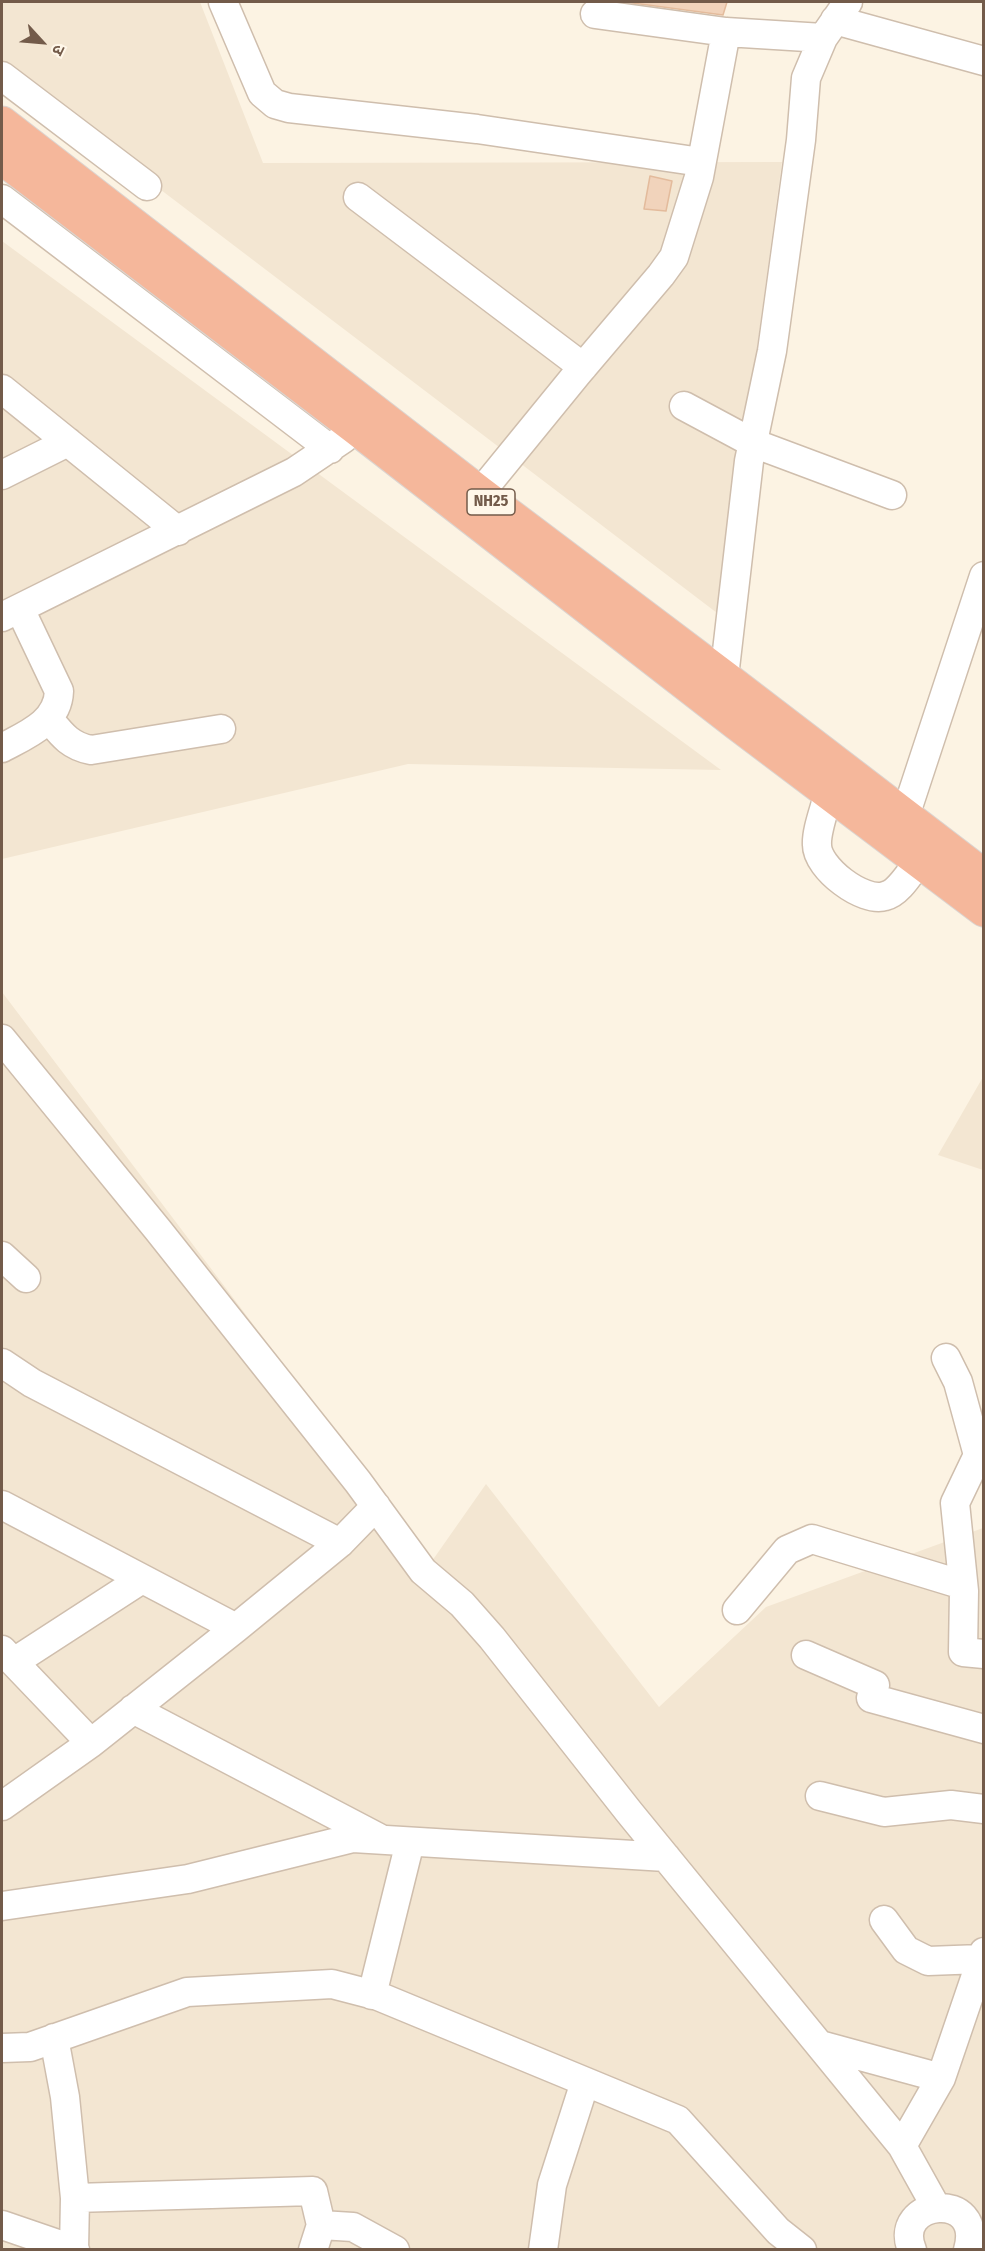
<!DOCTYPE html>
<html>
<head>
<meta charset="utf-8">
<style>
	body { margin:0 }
	#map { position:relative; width:985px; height:2251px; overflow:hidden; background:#fcf3e3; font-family:"Fira Sans Condensed","Noto Sans Devanagari",sans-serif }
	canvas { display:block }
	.frame { position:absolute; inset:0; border:3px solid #735b4a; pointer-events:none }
	.north { position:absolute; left:12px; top:12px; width:60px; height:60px; -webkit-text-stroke:4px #fff7e9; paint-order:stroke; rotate:116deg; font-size:16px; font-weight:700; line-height:24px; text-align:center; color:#735b4a }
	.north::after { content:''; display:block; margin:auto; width:21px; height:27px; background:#735b4a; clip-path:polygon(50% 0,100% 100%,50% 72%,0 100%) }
</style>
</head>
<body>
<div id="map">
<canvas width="985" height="2251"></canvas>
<div class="frame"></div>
<div class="north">उ</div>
</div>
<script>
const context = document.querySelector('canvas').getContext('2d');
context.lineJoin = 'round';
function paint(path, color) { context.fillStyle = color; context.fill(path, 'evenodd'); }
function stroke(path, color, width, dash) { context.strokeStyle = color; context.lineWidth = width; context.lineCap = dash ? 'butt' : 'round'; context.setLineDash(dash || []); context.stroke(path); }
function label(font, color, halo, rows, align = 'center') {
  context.font = font + ' "Fira Sans Condensed",sans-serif'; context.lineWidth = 4.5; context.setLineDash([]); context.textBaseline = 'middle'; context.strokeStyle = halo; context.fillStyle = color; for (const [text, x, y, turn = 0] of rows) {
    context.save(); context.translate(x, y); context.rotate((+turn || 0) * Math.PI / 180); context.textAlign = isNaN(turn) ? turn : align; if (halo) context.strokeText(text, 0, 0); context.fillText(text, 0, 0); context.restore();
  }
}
paint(new Path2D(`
	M2 2H200L263 163 782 162 721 616 2 69Z
	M2 241 721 770 408 764 2 859Z
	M2 992 432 1561 486 1484 659 1707 766 1607 983 1528V2249H2Z
	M983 1077V1170L938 1155Z`), '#f3e6d2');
const building = new Path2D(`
	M625 2H727L723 15Z
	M650 176 672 181 666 211 644 209Z`);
paint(building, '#f1d3bb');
stroke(building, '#e3bb9c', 1.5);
const minor = new Path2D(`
	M223 2 262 93 275 104 289 108 477 129 701 162
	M595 14 726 32 823 38
	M835 20 984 61
	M2 76 147 186
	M358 197 583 367
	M2 199 330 449
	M2 389 178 531
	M684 406 753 443 892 495
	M2 475 68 442
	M480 493 577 374 661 275 674 257 699 177 726 32
	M2 617 294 472 343 439
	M724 677 749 461 772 351 801 140 806 78 823 38 848 2
	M49 719C62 735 70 746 91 750L221 729
	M2 748C26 735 58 723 59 691L20 609
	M829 791C826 806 816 830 817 845 817 868 863 903 885 896 899 893 911 871 920 860
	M905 816 984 576
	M2 1039 158 1230 358 1482 423 1571 462 1604 492 1638 629 1812 902 2146 936 2207
	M2 1256 26 1278
	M946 1358 958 1382 978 1455 955 1503 964 1591 963 1652 984 1654
	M2 1363 32 1383 340 1543
	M2 1505 236 1628
	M737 1610 787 1550 812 1539 963 1585
	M2 1650 91 1743
	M806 1655 875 1685 871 1698 984 1729
	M14 1662 142 1579
	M133 1709 379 1838
	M820 1796 884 1812 951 1805 984 1809
	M2 1806 91 1743 236 1628 340 1543 376 1506
	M2 1906 188 1879 353 1838 666 1857
	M884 1920 906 1950 928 1961 981 1959
	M372 1995 410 1842
	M54 2038 65 2097 75 2198 74 2250
	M820 2045 941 2078
	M2 2048 30 2047 187 1992 332 1984 378 1996 678 2120 778 2231 802 2250
	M902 2146 941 2078 984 1952
	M75 2198 313 2191 321 2225 313 2250
	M2 2225 75 2250
	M321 2225 353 2227 395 2250
	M543 2250 552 2185 585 2082
	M912 2250C891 2199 985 2189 968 2250`);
const highway = new Path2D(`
	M2 123 480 493 724 677 984 876
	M2 158 357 429 736 723 984 910`);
stroke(minor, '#cfbead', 31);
stroke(highway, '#dbd4d0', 35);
stroke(minor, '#fff', 28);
stroke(highway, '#f5b79b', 33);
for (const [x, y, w] of [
	[491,502,48]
]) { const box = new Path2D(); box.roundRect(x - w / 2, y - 13, w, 26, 4.5); context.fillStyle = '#fff7e9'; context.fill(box); stroke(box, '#735b4a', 1.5); }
label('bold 16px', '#735b4a', null, [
	["NH25",491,502]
]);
</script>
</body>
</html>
